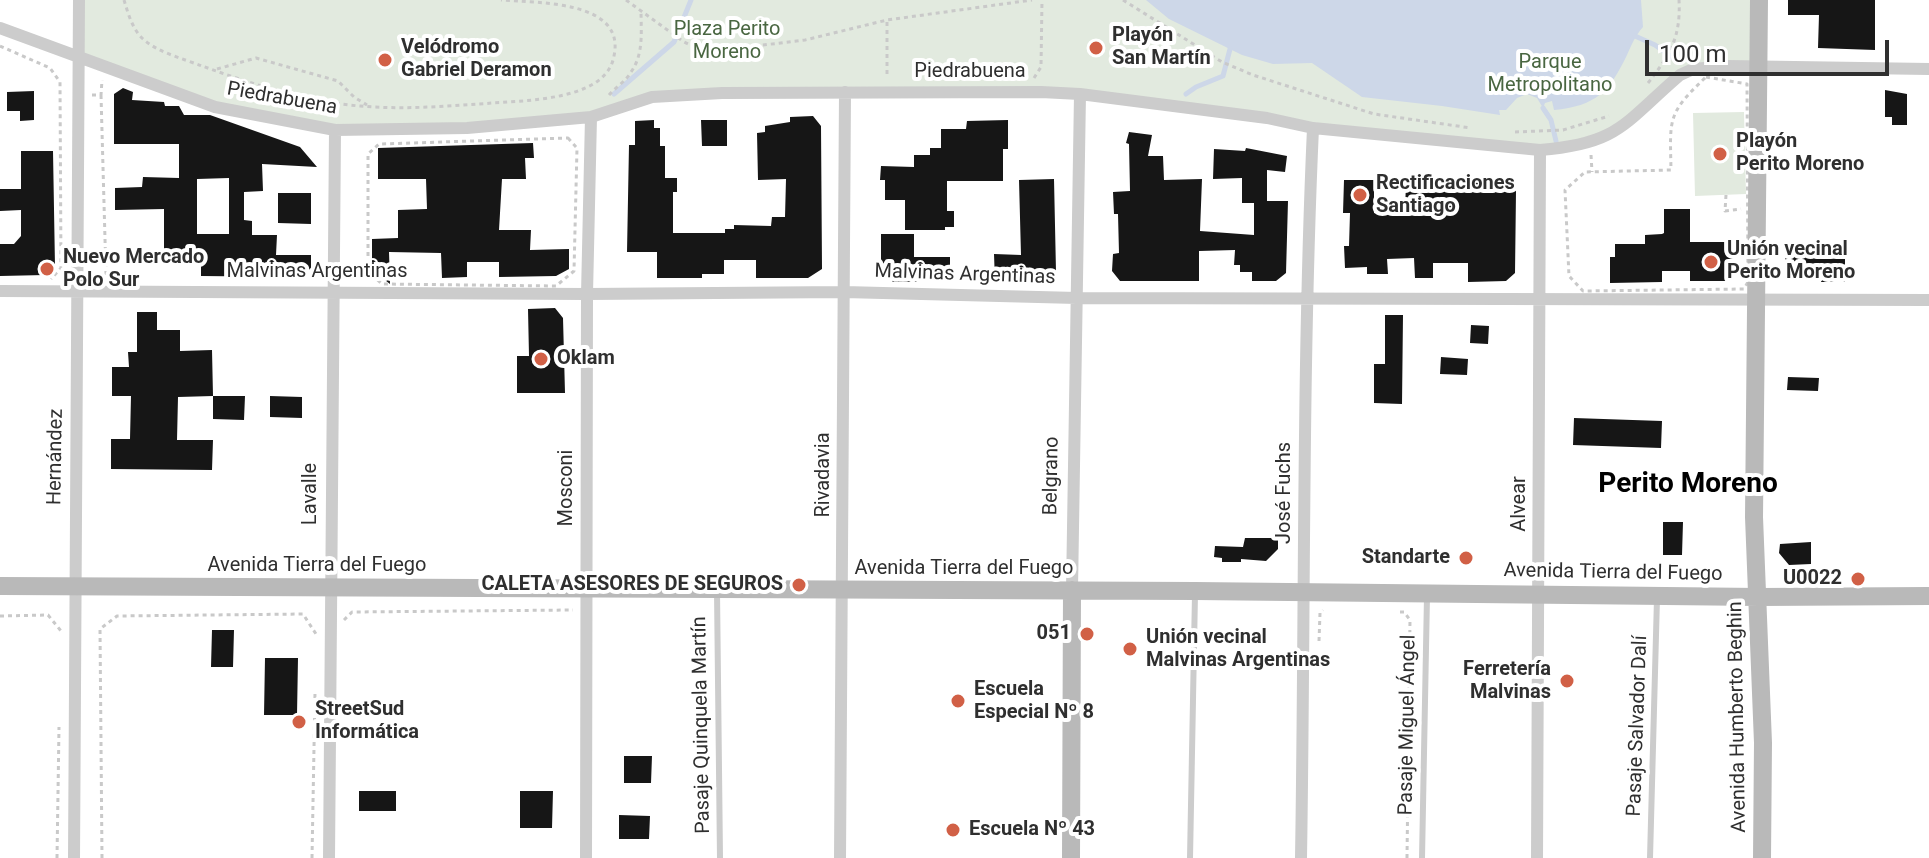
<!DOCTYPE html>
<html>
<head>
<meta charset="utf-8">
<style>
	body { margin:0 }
	#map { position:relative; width:1929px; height:858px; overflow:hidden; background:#fff; font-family:Roboto,sans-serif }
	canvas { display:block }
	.scale { position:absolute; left:1645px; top:40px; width:244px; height:36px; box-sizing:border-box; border:4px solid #2f2f2f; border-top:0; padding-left:10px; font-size:24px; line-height:28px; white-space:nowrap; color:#2f2f2f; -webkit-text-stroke:6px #fff; paint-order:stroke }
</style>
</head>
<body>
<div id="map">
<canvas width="1929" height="858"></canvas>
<div class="scale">100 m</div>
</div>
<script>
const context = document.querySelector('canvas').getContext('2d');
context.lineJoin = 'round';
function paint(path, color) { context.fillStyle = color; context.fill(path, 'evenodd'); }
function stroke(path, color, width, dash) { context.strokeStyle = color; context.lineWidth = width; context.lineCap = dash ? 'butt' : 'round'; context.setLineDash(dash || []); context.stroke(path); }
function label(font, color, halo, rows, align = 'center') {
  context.font = font + ' Roboto,sans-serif'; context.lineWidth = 8; context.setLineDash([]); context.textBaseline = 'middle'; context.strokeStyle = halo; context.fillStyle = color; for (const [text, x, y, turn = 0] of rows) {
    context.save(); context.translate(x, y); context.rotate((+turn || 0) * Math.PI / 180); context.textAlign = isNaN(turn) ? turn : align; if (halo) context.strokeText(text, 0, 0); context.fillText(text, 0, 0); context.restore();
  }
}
paint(new Path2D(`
	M79 0H1759V65L1693 69 1617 132 1540 150 1080 94 652 97 591 117 335 130 215 107 79 57Z
	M1744 112 1746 194 1695 196 1693 113Z`), '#e2eadf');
paint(new Path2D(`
	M1146 0H1641L1643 27C1635 36 1632 44 1627 55 1609 92 1596 106 1554 110L1552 101 1545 103 1543 108 1537 98 1527 94 1517 98 1506 110H1499L1500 115 1442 106 1362 97 1312 63 1273 64 1242 55 1169 19Z`), '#cdd7e8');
stroke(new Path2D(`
	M1635 36 1655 45 1676 60
	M614 94 674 42 691 0
	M1186 94 1196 87 1223 76 1230 49
	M1543 108 1551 120 1556 141`), '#cdd7e8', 5);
paint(new Path2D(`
	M1788 0H1875V50L1818 48 1819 15H1788Z
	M123 88 133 92 132 100 164 102 165 106H179L184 115H210L300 147 317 167 262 164 263 191 244 192V220L252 221V235H277L276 255H311V268L301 277 201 276V252H164V209L115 210V188L142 187 143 177 179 178V144H114V94ZM229 178V234H197V179Z
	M1885 90 1907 94V125H1892V117H1885Z
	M34 91V120L20 121V111H7V92Z
	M813 116 821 126 822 269 808 278H756V260H724V274H702V278H657V252H627L629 145H635V121L654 120V128H660V146H665V178H677V192H673V233H725V229H734V225L771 226 772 217H785L786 179 758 180 757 133 765 132V126L790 122V117Z
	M701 120H727V146H702Z
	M1008 120V149H1003V181H947V211H954V227H945V230H905V200H885V180H880L881 166 914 167V155H930V148H941V129H966L967 121Z
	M1129 132 1152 135 1148 156H1163L1164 180 1202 179 1200 231 1254 235V203H1242V178L1213 179 1214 149 1245 151 1246 148 1287 156 1285 172 1267 170V201H1288L1286 273 1276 281H1252V272H1240V265H1234L1235 250 1199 251V281H1120L1112 271 1113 254 1119 253 1118 214H1114L1113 192 1130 191 1129 144 1126 143Z
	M533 143 534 158H525L526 179H502L499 230H531L530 250 569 249V269L556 276 499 277V262H467V277L442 278 441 253 389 252 390 284 372 270V239L398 238V210L427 209 426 179H378V148Z
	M21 151H53L55 267 45 275 0 276V244H14L21 236V210L0 211V189H21Z
	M1054 179 1056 272 1043 281 995 282 994 254 1021 255 1019 180Z
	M1344 180H1374V213L1381 215 1405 213 1406 181 1508 182 1516 191 1515 273 1506 281 1468 282V263H1433V278H1415L1414 258 1387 259 1388 274H1367V267L1345 268 1344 246H1349L1350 213H1343Z
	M278 193H311V224L278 223Z
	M1664 209H1690V242H1732L1733 281H1690V271H1662V282L1610 283V257H1615V244H1645V235L1662 234 1664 233Z
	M881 234H914V257H950V282H893L881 268Z
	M1786 245H1845V282H1821V264L1785 263Z
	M555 308 563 318 565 393H517V356H529L528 309Z
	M137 312H157V330H180V351L212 350 213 396 178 397 177 440H213L212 470 111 469V439H130L131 396H112V367H129L128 352H137Z
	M1385 315H1403L1402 404 1374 403V364H1385Z
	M1471 325 1489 326 1488 344 1470 343Z
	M1441 357 1468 359 1467 375 1440 374Z
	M1788 377 1819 378 1818 391 1787 390Z
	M213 396H245L244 420 213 419Z
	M270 396 302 397V418L270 417Z
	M1574 418 1662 421 1661 448 1573 445Z
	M1663 522H1683L1682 555H1663Z
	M1245 538H1278V549L1266 561 1241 559V562H1222V558L1214 557 1215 546 1243 547Z
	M1811 542V564L1789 565 1779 553 1780 544Z
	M212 630H234L233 667H211Z
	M265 658H298L297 715H264Z
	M624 756H652L651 783H624Z
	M359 791H396V811H359Z
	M520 791H553L552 828H520Z
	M619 815 650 816 649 839H619Z`), '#161616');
stroke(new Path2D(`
	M124 0C128 13 132 28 142 38 156 52 184 59 202 66 252 84 307 102 360 106 404 110 449 106 493 103 523 101 555 100 583 89 598 83 611 73 614 56 626 0 537 3 501 0
	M626 0 684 42 696 48 747 47 805 40 887 20 1032 0
	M1123 0 1222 62 1253 75 1374 114 1471 128
	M1675 44 1683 46 1692 54
	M0 46 50 68 60 82 61 268 51 279
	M217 69 256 58 338 81 354 97 367 105
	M887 74V20
	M1706 77 1747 84 1748 282 1744 289 1583 291 1569 276 1565 190 1585 172 1671 170C1670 118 1667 114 1706 77Z
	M1034 78 1041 67 1042 0
	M1648 83C1670 55 1681 37 1679 0
	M92 95H101L102 80
	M101 95 106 275 109 278
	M609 95C616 87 626 81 631 72 644 54 641 31 641 10
	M1515 132 1563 130 1609 116
	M568 138 577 148 574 271 556 286 382 284 368 271V154L379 144Z
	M1591 155 1592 172
	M1726 195 1725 211 1741 209
	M90 263H106
	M1400 612H1404L1410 620 1407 858
	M0 616 48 615 61 631
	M344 620 352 612 573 610
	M1319 641 1320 613 1323 610
	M57 858 59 727
	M102 858 100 629 117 616 303 614 316 634
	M312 858 315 693`), '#c9c9c9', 3, [4, 4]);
stroke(new Path2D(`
	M717 591 720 858
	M1190 858 1195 594
	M1422 858 1427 596
	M1650 858 1657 598`), '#ccc', 6);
stroke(new Path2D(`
	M0 28 215 107 335 130 467 128 591 117 652 97 722 93 1041 92 1080 94 1267 118 1313 128 1540 150C1619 144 1624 123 1680 75L1693 69 1727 66 1929 69
	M0 291 587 294 844 292 1077 298 1929 300
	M1072 590 1080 94
	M74 858 79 0
	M329 858 335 130
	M586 858 587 294 591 117
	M840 858 845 92
	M1301 858C1305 615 1302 371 1313 128
	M1537 858 1540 150`), '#ccc', 12);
stroke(new Path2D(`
	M1759 0 1754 517 1763 743 1762 858
	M0 586 1195 591 1759 597 1929 596
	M1071 858 1072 590`), '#b9b9b9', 18);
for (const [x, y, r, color] of [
	[1096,48,8,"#d16046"],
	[385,60,8,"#d16046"],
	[1720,154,8,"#d16046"],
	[1360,195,8,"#d16046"],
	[1711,262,8,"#d16046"],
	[47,269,8,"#d16046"],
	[541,359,8,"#d16046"],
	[1466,558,8,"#d16046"],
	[1858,579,8,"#d16046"],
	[799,585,8,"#d16046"],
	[1087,634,8,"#d16046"],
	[1130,649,8,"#d16046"],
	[1567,681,8,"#d16046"],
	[958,701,8,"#d16046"],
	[299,722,8,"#d16046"],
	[953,830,8,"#d16046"]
]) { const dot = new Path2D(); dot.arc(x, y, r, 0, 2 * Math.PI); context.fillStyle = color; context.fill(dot); stroke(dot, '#fff', 3); }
label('20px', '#496641', '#fff', [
	["Plaza Perito",727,30],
	["Moreno",727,53],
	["Parque",1550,63],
	["Metropolitano",1550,86]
]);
label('bold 20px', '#2f2f2f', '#fff', [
	["Playón",1112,36],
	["San Martín",1112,59],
	["Velódromo",401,48],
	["Gabriel Deramon",401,71],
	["Playón",1736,142],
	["Perito Moreno",1736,165],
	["Rectificaciones",1376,184],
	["Santiago",1376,207],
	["Unión vecinal",1727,250],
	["Perito Moreno",1727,273],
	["Nuevo Mercado",63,258],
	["Polo Sur",63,281],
	["Oklam",557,359],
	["Standarte",1450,558,"right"],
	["U0022",1842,579,"right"],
	["CALETA ASESORES DE SEGUROS",783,585,"right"],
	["051",1071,634,"right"],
	["Unión vecinal",1146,638],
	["Malvinas Argentinas",1146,661],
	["Ferretería",1551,670,"right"],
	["Malvinas",1551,693,"right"],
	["Escuela",974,690],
	["Especial Nº 8",974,713],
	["StreetSud",315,710],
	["Informática",315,733],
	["Escuela Nº 43",969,830]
], 'left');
label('20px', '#2f2f2f', '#fff', [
	["Piedrabuena",970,72],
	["Piedrabuena",282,99,10],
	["Malvinas Argentinas",317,272],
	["Malvinas Argentinas",965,275,2],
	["Hernández",56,457,-89],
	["Rivadavia",824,475,-90],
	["Belgrano",1052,476,-89],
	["Mosconi",567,488,-90],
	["José Fuchs",1285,493,-90],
	["Lavalle",311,494,-90],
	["Alvear",1520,504,-90],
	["Avenida Tierra del Fuego",317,566],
	["Avenida Tierra del Fuego",964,569],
	["Avenida Tierra del Fuego",1613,573,1],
	["Avenida Humberto Beghin",1738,717,-91],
	["Pasaje Quinquela Martín",702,725,-91],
	["Pasaje Miguel Ángel",1408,725,-89],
	["Pasaje Salvador Dalí",1638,726,-88]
]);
label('bold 28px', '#000', '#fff', [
	["Perito Moreno",1688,485]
]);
</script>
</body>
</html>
